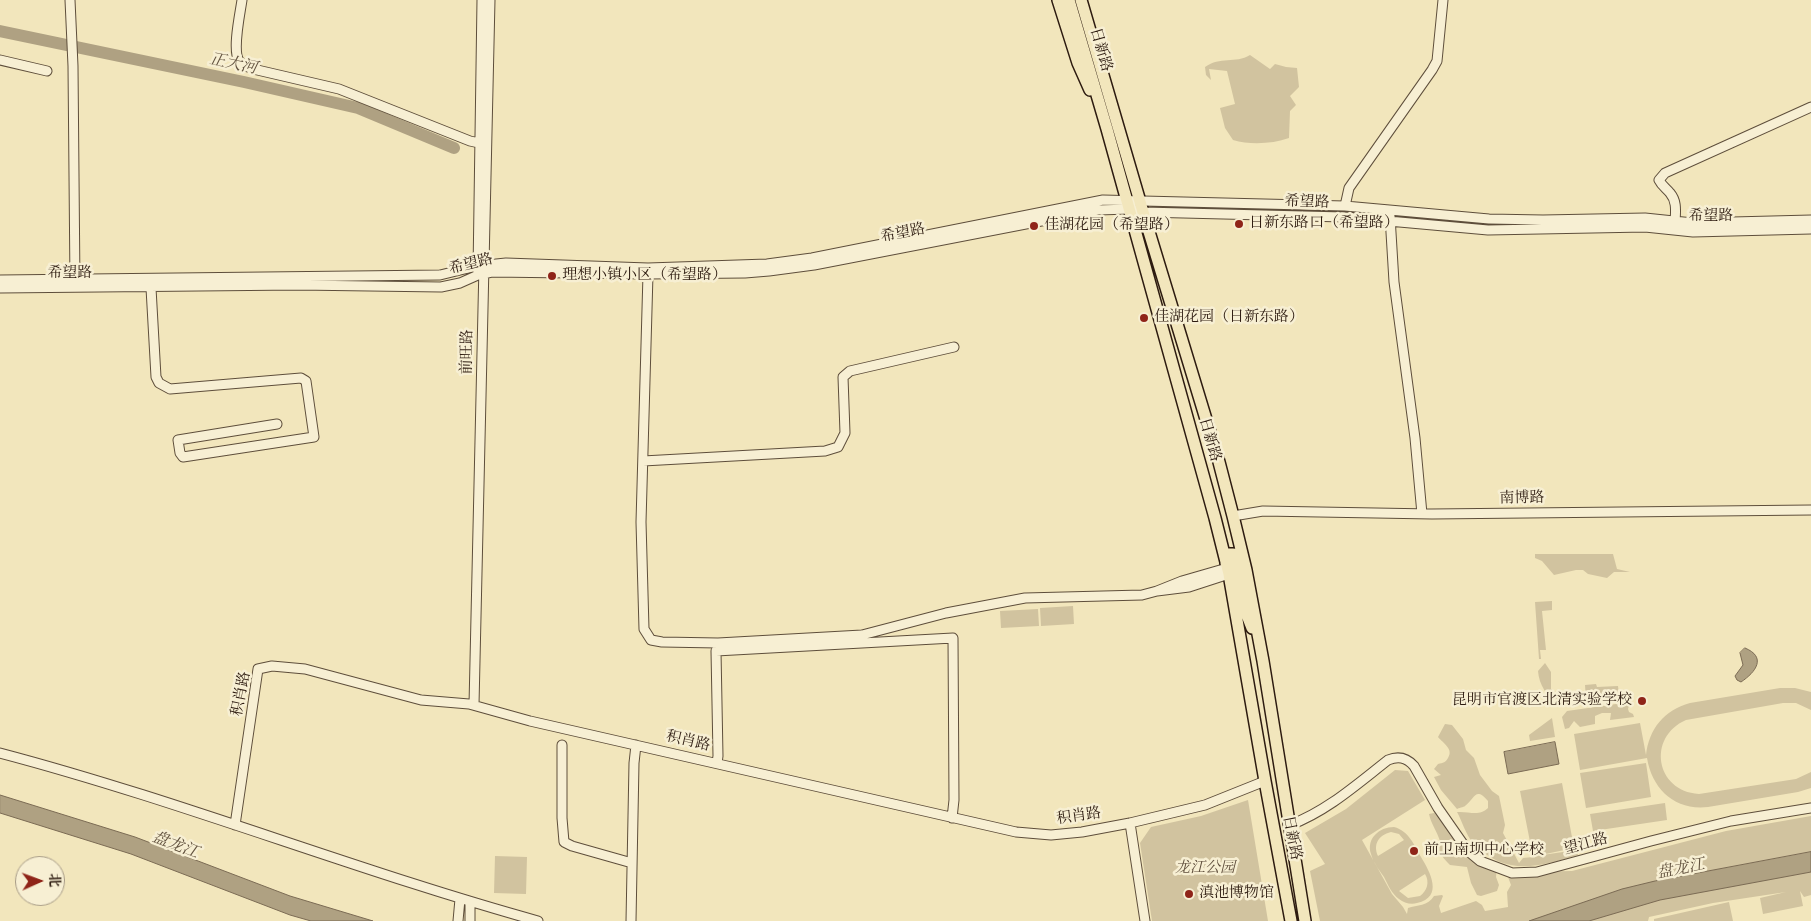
<!DOCTYPE html>
<html>
<head>
<meta charset="utf-8">
<style>
	body { margin:0 }
	#map { position:relative; width:1811px; height:921px; overflow:hidden; background:#f2e6bc; font-family:"IM FELL English","Noto Serif SC",serif }
	canvas { display:block }
	.north { position:absolute; left:15px; top:856px; width:50px; height:50px; box-sizing:border-box; background:#f7efd3; border:1px solid #a69a85; border-radius:50%; rotate:88deg; font-size:14px; font-weight:700; line-height:20px; text-align:center; color:#2d1b10 }
	.north::after { content:''; display:block; margin:auto; width:18px; height:22px; background:#8f2418; clip-path:polygon(50% 0,100% 100%,50% 72%,0 100%) }
</style>
</head>
<body>
<div id="map">
<canvas width="1811" height="921"></canvas>
<div class="north">北</div>
</div>
<script>
const context = document.querySelector('canvas').getContext('2d');
context.lineJoin = 'round';
function paint(path, color) { context.fillStyle = color; context.fill(path, 'evenodd'); }
function stroke(path, color, width, dash) { context.strokeStyle = color; context.lineWidth = width; context.lineCap = dash ? 'butt' : 'round'; context.setLineDash(dash || []); context.stroke(path); }
function label(font, color, halo, rows, align = 'center') {
  context.font = font + ' "IM FELL English","Noto Serif SC",serif'; context.lineWidth = 5; context.setLineDash([]); context.textBaseline = 'middle'; context.strokeStyle = halo; context.fillStyle = color; for (const [text, x, y, turn = 0] of rows) {
    context.save(); context.translate(x, y); context.rotate((+turn || 0) * Math.PI / 180); context.textAlign = isNaN(turn) ? turn : align; if (halo) context.strokeText(text, 0, 0); context.fillText(text, 0, 0); context.restore();
  }
}
paint(new Path2D(`
	M1250 55 1270 69 1275 64 1286 67 1297 68 1299 87 1290 96 1296 105 1290 111 1289 138C1272 144 1250 145 1233 140L1225 128 1220 108 1235 104 1227 71 1209 69 1211 80 1206 75 1205 67C1220 56 1235 64 1250 55Z
	M1535 554H1613L1617 569 1630 572H1614L1607 578 1588 574 1583 570H1576L1554 575 1542 561 1535 558Z
	M1552 601V610L1542 611 1546 650H1540L1541 659H1539L1535 602Z
	M1073 606 1074 624 1041 626 1040 608Z
	M1038 609 1039 626 1001 628 1000 611Z
	M1545 663 1551 672V689L1559 694 1569 693 1570 704 1558 705C1547 696 1539 685 1538 671Z
	M1596 684 1597 687 1618 686 1619 695 1586 700 1585 685Z
	M1780 688H1795L1811 692V710L1796 703H1783L1686 720C1647 737 1655 791 1699 794L1796 779 1811 772V788L1798 792 1708 807C1675 811 1652 789 1647 758L1580 770 1574 734 1640 723 1646 755C1649 729 1664 710 1690 703Z
	M1630 702 1628 709 1629 712 1633 714 1634 717 1610 720 1611 713H1602L1595 716V724L1580 727 1574 721 1569 728 1565 729 1562 717 1567 711Z
	M1552 718 1555 737 1530 741 1529 735Z
	M1445 724 1452 725 1463 739 1466 750 1474 758 1480 775 1492 791 1499 796 1505 825 1503 833 1519 863 1523 858 1533 857 1520 791 1562 783 1574 848 1536 856 1576 850 1578 855C1538 867 1506 877 1473 843 1466 835 1462 821 1457 812 1469 811 1479 817 1488 808V801C1475 786 1475 799 1465 806 1464 807 1458 808 1457 809L1441 790 1434 777 1441 775 1434 769 1438 764C1443 763 1446 762 1448 758 1454 749 1443 743 1438 737Z
	M1646 763 1651 797 1586 808 1580 773Z
	M1395 770 1408 771 1425 800 1362 840 1392 894 1403 907 1407 914 1408 908C1417 905 1428 906 1434 896L1442 895 1443 896 1439 906 1441 913 1476 901 1482 905 1485 911 1508 907 1507 892 1511 885 1508 877 1522 872 1572 871 1726 831 1811 816V895L1804 897 1800 891 1803 906 1763 914 1760 898 1786 892 1713 903 1649 917 1648 921H1320L1310 871 1325 864 1305 833 1346 809Z
	M1248 800 1268 921H1152L1140 843 1151 827 1201 816Z
	M1665 803 1667 820 1593 831 1590 814Z
	M1434 813 1440 814 1459 845 1497 866 1496 877 1499 885 1497 891 1481 896 1477 895 1471 883 1467 867 1450 865C1444 859 1439 853 1437 845L1440 841C1437 831 1431 824 1429 814Z
	M1394 827C1409 831 1414 845 1421 857 1430 872 1444 897 1417 903 1411 905 1404 903 1399 899 1392 894 1388 885 1384 877 1379 870 1373 862 1371 854 1366 839 1379 827 1394 827ZM1391 832 1399 834 1404 840 1378 856C1373 845 1378 835 1391 832ZM1425 874C1430 882 1427 891 1420 896L1408 898 1399 891Z
	M495 856 527 857 526 894 494 893Z
	M1729 902 1733 921H1654V919Z`), '#d1c39f');
const water = new Path2D(`
	M1745 648C1767 657 1756 672 1741 682L1737 680 1735 676 1743 665 1740 653Z
	M1555 742 1559 764 1508 774 1504 752Z
	M0 795 135 837 290 896 373 921H311L290 915 131 854 0 813Z
	M1811 852V872L1660 900 1589 921H1529L1622 889 1655 881Z`);
paint(water, '#afa182');
stroke(water, '#7b6b54', 1);
stroke(new Path2D(`
	M0 31 244 82 358 108 454 148`), '#afa182', 12);
const minor = new Path2D(`
	M70 0 73 66 75 285
	M242 0C240 14 232 50 239 61 243 65 248 67 253 69L339 89 470 141 479 143
	M0 60 47 71
	M1345 206 1349 188 1432 70 1437 61 1443 0
	M1390 216 1394 282 1415 438 1422 514
	M1675 225C1675 214 1678 202 1670 193 1666 188 1662 186 1659 180L1665 173 1811 107
	M478 272 482 0
	M648 274 641 522 644 629 651 640 662 642 718 643 862 635 946 613 1025 598 1142 595 1157 591
	M0 280 440 275 477 266 506 263 648 268 767 264 812 258 1103 200 1345 206 1489 219 1543 220 1645 218 1693 223 1811 220
	M0 288 298 285 441 287 460 283 478 275 492 272 648 274 745 273 769 271 814 265 1098 210 1130 209 1143 212 1344 217 1488 230 1645 227 1693 232 1811 229
	M151 288 156 377 159 383 170 389 301 378 306 381 314 437 183 457 180 453 178 440 277 424
	M643 461 825 451 838 447 845 433 843 377 850 371 954 347
	M1233 516 1263 511 1432 514 1811 510
	M1227 568 1182 581 1157 591 1189 587 1229 574
	M474 705 490 0
	M562 745V818L564 842 572 846 632 863
	M0 753C182 801 357 871 538 921
	M717 763 718 756 716 651 953 638 954 800 952 818
	M1130 823 1145 921
	M235 825 258 669 272 666 305 669 421 700 469 704 530 721 1016 832 1051 835 1082 832 1130 823 1205 805 1265 781
	M1290 825C1327 811 1356 785 1388 760 1398 756 1406 757 1414 766L1438 808 1468 851 1480 861 1512 873 1537 872 1651 841 1731 821 1811 808
	M458 921 460 899
	M470 921V902
	M631 921 634 763 636 745`);
const major = new Path2D(`
	M1058 0 1078 63 1090 90
	M1069 0 1107 129 1215 518 1229 574 1265 781 1291 921
	M1081 0 1143 212 1219 462 1233 516 1246 570 1263 661 1305 921
	M1226 563 1228 554H1233L1243 605 1252 628`);
stroke(minor, '#5e4e3b', 11);
stroke(major, '#2d1b10', 14);
stroke(minor, '#f7efd3', 9);
stroke(major, '#f2e6bc', 11);
for (const [x, y, r, color] of [
	[1239,224,5,"#8f2418"],
	[1034,226,5,"#8f2418"],
	[552,276,5,"#8f2418"],
	[1144,318,5,"#8f2418"],
	[1642,701,5,"#8f2418"],
	[1414,851,5,"#8f2418"],
	[1189,894,5,"#8f2418"]
]) { const dot = new Path2D(); dot.arc(x, y, r, 0, 2 * Math.PI); context.fillStyle = color; context.fill(dot); stroke(dot, '#f7efd3', 2); }
label('15px', '#2d1b10', '#f7efd3', [
	["日新路",1100,50,74],
	["希望路",1307,203,2],
	["希望路",1711,217],
	["希望路",903,234,-11],
	["希望路",471,265,-14],
	["希望路",70,274],
	["前旺路",468,352,-89],
	["日新路",1209,440,74],
	["南博路",1522,499,-1],
	["积肖路",242,694,-79],
	["积肖路",688,742,13],
	["积肖路",1079,817,-8],
	["日新路",1291,838,79],
	["望江路",1586,845,-15]
]);
label('15px', '#2d1b10', '#f7efd3', [
	["日新东路口（希望路）",1249,224],
	["佳湖花园（希望路）",1044,226],
	["理想小镇小区（希望路）",562,276],
	["佳湖花园（日新东路）",1154,318],
	["昆明市官渡区北清实验学校",1632,701,"right"],
	["前卫南坝中心学校",1424,851],
	["滇池博物馆",1199,894]
], 'left');
label('italic 15px', '#5e4d3b', '#f7efd3', [
	["龙江公园",1205,869]
]);
label('italic 16px', '#61513e', '#f7efd3', [
	["正大河",233,65,12],
	["盘龙江",175,846,21],
	["盘龙江",1681,870,-11]
]);
</script>
</body>
</html>
